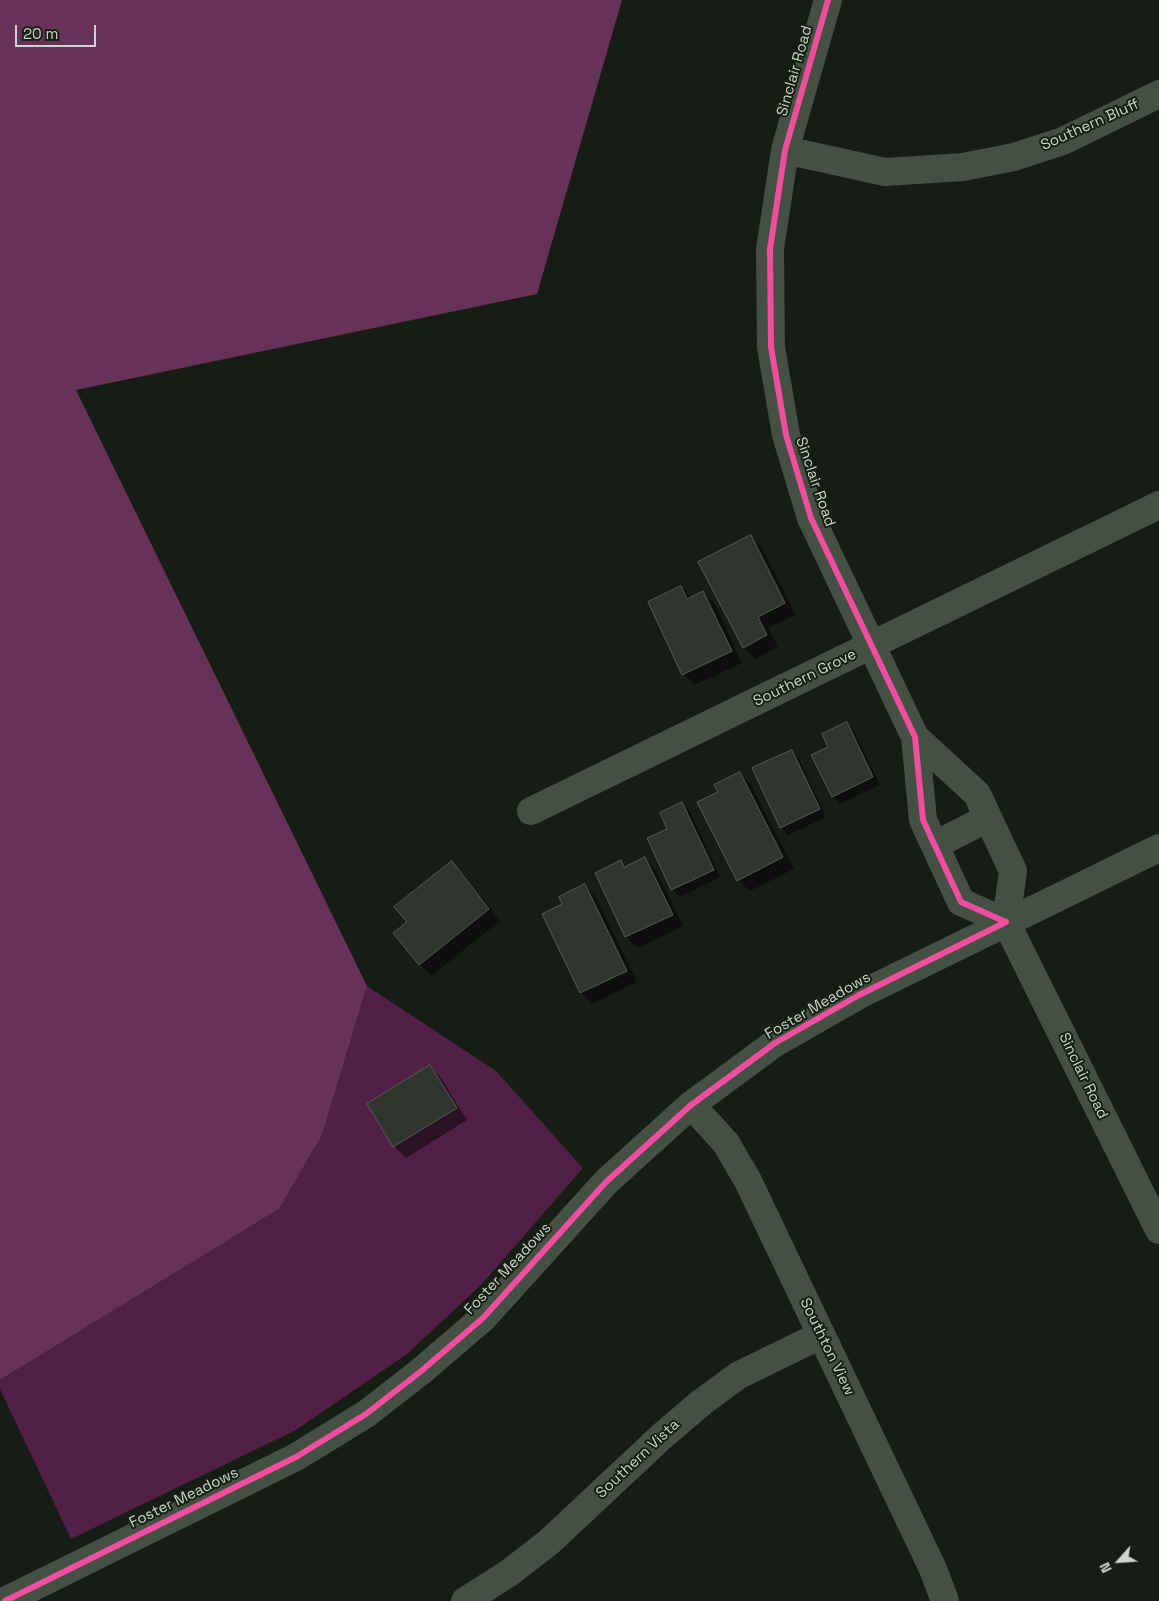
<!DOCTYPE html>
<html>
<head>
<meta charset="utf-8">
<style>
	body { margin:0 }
	#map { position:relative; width:1159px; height:1601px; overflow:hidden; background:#171d16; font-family:"Space Grotesk",sans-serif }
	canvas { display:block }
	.north { position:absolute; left:1094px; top:1536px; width:50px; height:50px; -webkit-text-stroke:4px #152013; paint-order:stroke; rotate:244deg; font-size:14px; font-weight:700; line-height:20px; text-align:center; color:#cdd5cc }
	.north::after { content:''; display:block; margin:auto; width:18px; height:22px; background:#cdd5cc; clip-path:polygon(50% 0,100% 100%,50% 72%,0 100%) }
	.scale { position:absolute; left:15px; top:25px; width:81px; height:22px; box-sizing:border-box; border:2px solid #cdd5cc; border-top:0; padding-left:6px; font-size:15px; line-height:18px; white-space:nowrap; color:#cdd5cc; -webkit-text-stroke:4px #152013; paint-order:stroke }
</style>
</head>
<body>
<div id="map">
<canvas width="1159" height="1601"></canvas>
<div class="north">N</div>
<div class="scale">20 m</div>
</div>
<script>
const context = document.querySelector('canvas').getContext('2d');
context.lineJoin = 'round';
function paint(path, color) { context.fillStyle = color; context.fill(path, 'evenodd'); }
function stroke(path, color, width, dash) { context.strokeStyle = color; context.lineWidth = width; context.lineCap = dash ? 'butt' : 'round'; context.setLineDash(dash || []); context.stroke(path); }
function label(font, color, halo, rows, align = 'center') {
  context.font = font + ' "Space Grotesk",sans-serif'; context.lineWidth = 4; context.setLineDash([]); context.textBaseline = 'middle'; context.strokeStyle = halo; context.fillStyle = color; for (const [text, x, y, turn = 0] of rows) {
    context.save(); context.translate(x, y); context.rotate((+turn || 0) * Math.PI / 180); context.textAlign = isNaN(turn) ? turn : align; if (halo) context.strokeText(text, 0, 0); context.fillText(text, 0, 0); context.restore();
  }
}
paint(new Path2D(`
	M367 986 496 1071 583 1168 482 1284 407 1354 296 1430 71 1539 0 1389V1380L279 1209 322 1135Z`), '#512044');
paint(new Path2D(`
	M0 0H622L537 294 76 390 367 986 322 1135 279 1209 0 1380Z`), '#673257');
paint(new Path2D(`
	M751 537 762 548 796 615 768 628 778 647 755 659 744 647Z
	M681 588 692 598 703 593 715 604 742 663 695 685 683 674Z
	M846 724 854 731 880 785 840 804 833 797 813 756 830 748Z
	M792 751 799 759 826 817 788 835 781 827Z
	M740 774 751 785 794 869 750 891 738 880 719 792Z
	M682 804 690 811 720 877 680 897 672 889Z
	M645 859 656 870 683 926 638 948 626 937 596 873 621 862 627 867Z
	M452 863 463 874 500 921 431 976 420 964 409 922Z
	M585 886 596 897 637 982 592 1004 581 993 543 915 564 905Z
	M430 1067 441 1078 467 1120 406 1158 394 1146 368 1104Z`), '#0007');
const building = new Path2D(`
	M751 535 785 603 758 617 767 635 743 648 698 562Z
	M681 586 687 599 703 591 732 651 682 675 648 602Z
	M847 722 873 777 832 797 811 755 828 747 822 734Z
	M792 750 820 809 780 828 752 768Z
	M740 772 783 857 737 881 697 802 718 792 714 785Z
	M682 802 714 870 671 890 647 838 667 829 660 813Z
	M645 857 673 915 625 937 595 873 621 860 624 867Z
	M452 861 489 909 419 965 393 933 407 922 394 907Z
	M585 884 627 971 580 993 542 914 562 904 559 897Z
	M430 1065 457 1108 393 1147 367 1104Z`);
paint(building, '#30352f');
stroke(building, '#565c55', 1);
stroke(new Path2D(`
	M828 0 785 150 770 249 771 347 786 435 811 518 915 737 923 820 961 902 1006 922 1013 871 977 794 915 737
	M785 150 885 172 963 167 1014 157 1063 141 1159 94
	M531 811 1159 505
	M935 845 988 818
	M691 1105 726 1143 748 1181 933 1569 945 1601
	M465 1601 509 1573 549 1542 661 1437 702 1402 739 1375 821 1335`), '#445043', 28);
stroke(new Path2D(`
	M1006 922 1159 1230
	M5 1601 296 1457 366 1414 420 1372 483 1318 606 1182 691 1105 775 1043 859 995 1159 848`), '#445043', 28);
stroke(new Path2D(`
	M828 0 785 150 770 249 771 347 786 435 811 518 915 737 923 820 961 902 1006 922
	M5 1601 296 1457 366 1414 420 1372 483 1318 606 1182 691 1105 775 1043 859 995 1006 922`), '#ef4d9e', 6);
label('15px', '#cdd5cc', '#152013', [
	["Sinclair Road",795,71,-74],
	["Southern Bluff",1090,125,-24],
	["Sinclair Road",815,482,71],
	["Southern Grove",805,678,-26],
	["Foster Meadows",818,1006,-30],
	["Sinclair Road",1083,1076,64],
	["Foster Meadows",508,1269,-47],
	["Southton View",827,1347,64],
	["Southern Vista",638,1459,-43],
	["Foster Meadows",184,1498,-26]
]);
</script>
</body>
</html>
